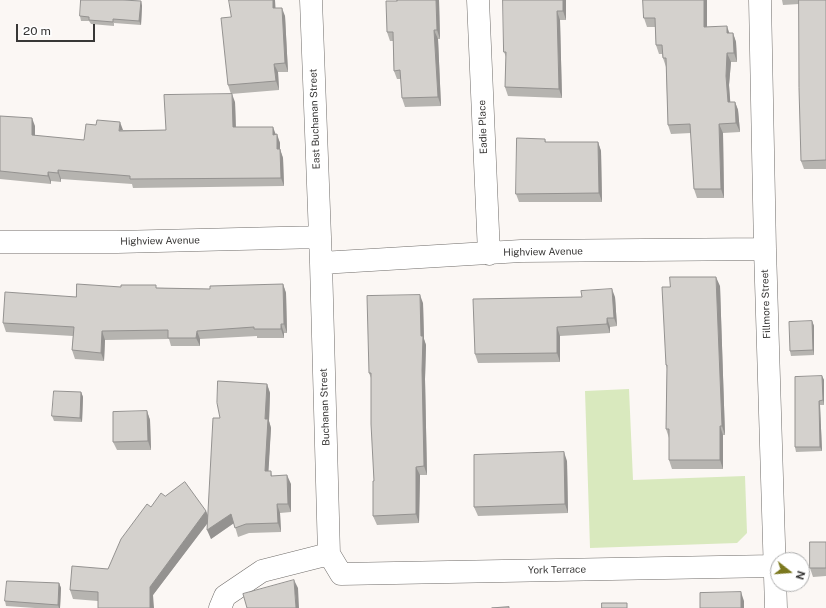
<!DOCTYPE html>
<html>
<head>
<meta charset="utf-8">
<style>
	body { margin:0 }
	#map { position:relative; width:826px; height:608px; overflow:hidden; background:#fbf7f4; font-family:"Public Sans",sans-serif }
	canvas { display:block }
	.north { position:absolute; left:770px; top:552px; width:40px; height:40px; box-sizing:border-box; background:#fff; border:1px solid #afafaf; border-radius:50%; rotate:107deg; font-size:11px; font-weight:700; line-height:16px; text-align:center; color:#383736 }
	.north::after { content:''; display:block; margin:auto; width:14px; height:18px; background:#7b781e; clip-path:polygon(50% 0,100% 100%,50% 72%,0 100%) }
	.scale { position:absolute; left:16px; top:24px; width:79px; height:18px; box-sizing:border-box; border:2px solid #383736; border-top:0; padding-left:5px; font-size:12px; line-height:14px; white-space:nowrap; color:#383736; -webkit-text-stroke:3px #fff; paint-order:stroke }
</style>
</head>
<body>
<div id="map">
<canvas width="826" height="608"></canvas>
<div class="north">N</div>
<div class="scale">20 m</div>
</div>
<script>
const context = document.querySelector('canvas').getContext('2d');
context.lineJoin = 'round';
function paint(path, color) { context.fillStyle = color; context.fill(path, 'evenodd'); }
function stroke(path, color, width, dash) { context.strokeStyle = color; context.lineWidth = width; context.lineCap = dash ? 'butt' : 'round'; context.setLineDash(dash || []); context.stroke(path); }
function label(font, color, halo, rows, align = 'center') {
  context.font = font + ' "Public Sans",sans-serif'; context.lineWidth = 3; context.setLineDash([]); context.textBaseline = 'middle'; context.strokeStyle = halo; context.fillStyle = color; for (const [text, x, y, turn = 0] of rows) {
    context.save(); context.translate(x, y); context.rotate((+turn || 0) * Math.PI / 180); context.textAlign = isNaN(turn) ? turn : align; if (halo) context.strokeText(text, 0, 0); context.fillText(text, 0, 0); context.restore();
  }
}
paint(new Path2D(`
	M629 389 633 480 745 476 747 533 737 543 590 548 585 391Z`), '#d9e9be');
const minor = new Path2D(`
	M311 0 321 263 329 554 341 574 773 566
	M478 0 489 254
	M760 0 765 249 776 608
	M0 242H117L320 237
	M321 263 521 251 765 249
	M220 608 225 596 262 571 329 554`);
stroke(minor, '#706d6a', 23);
stroke(minor, '#fff', 22);
paint(new Path2D(`
	M397 0H439L440 39H438L441 106 405 107 402 98 401 79H397L394 71 393 41H390L387 32Z
	M566 0V20H560L562 98 508 96 505 87 506 57 504 52Z
	M643 0 707 27 730 33H733L736 42 737 62H731L729 85 730 102H735L738 110 740 132 723 133 724 198H697L694 189 691 133 671 134 668 125 666 67 663 58 662 54H659L656 45 655 27H647L644 18Z
	M782 0H826V169H804L801 161 799 4 783 5Z
	M141 1 142 6 141 25 114 23V26L91 24 89 21H81L80 16Z
	M276 8 285 16 288 72H278L279 90 231 94 228 85 231 17Z
	M235 102 236 127 276 134 280 143V149L283 158 284 186 133 188 132 184 61 179V182L51 181V184L0 179V116L35 126V136L84 140 123 130H166Z
	M545 139 546 142H598L601 151 602 202H519L516 194Z
	M283 284 286 293 287 333H284V338H257V336L200 339V346H171L169 339 105 340 104 361 75 359 72 350 73 336 6 332 3 323 76 297 121 287 210 289Z
	M720 286 725 435H723V469H672L669 460V438L666 429 667 369 666 365Z
	M615 297 617 326 610 327V333L560 336V362L478 363 475 354Z
	M423 303 424 339 426 345 425 379 427 475H420L419 523 377 525 373 516 374 481 371 378 369 373Z
	M812 321 814 326V355L791 356 790 351Z
	M822 376 824 380V405H820L822 451 796 452 795 447Z
	M267 384 270 393 269 421 271 428 268 471H271L272 476 291 484V512L280 513 281 532 249 533 238 537 234 523 211 539 208 522 153 595 98 601 73 599 70 590 108 569 165 496 206 511 208 516 220 418Z
	M81 392 83 397 82 422 54 421 52 416Z
	M147 411 150 420 151 450H117L113 442Z
	M567 461 568 513 478 516 474 507Z
	M826 542V576L813 577 810 568Z
	M59 583 61 588 60 608H35L6 606 5 601Z`), '#b6b4b0');
paint(new Path2D(`
	M273 0H275L276 16 273 8Z
	M436 0H439L440 39 437 30Z
	M563 0H566V20L563 11Z
	M704 0H707V35L704 27Z
	M141 1 142 6 141 25 139 21Z
	M282 8 285 16 288 72 285 63Z
	M557 11 560 20 562 98 559 89Z
	M727 26 730 35 727 33Z
	M434 30 438 39 441 106 438 97Z
	M733 33 736 42 737 62 734 53Z
	M727 53 731 62 729 85 731 111 728 102 726 76Z
	M274 64 278 72 279 90 276 81Z
	M232 94 235 102 236 136 233 127Z
	M735 102 738 110 740 132 736 123Z
	M32 118 35 126V144L32 135Z
	M120 122 123 130 119 131Z
	M719 124 723 133 724 198 721 189Z
	M273 127 276 135H273Z
	M277 134 280 143V158L277 149Z
	M598 142 601 151 602 202 599 193Z
	M280 149 283 158 284 186 281 178Z
	M58 170 61 179V182L58 173Z
	M48 172 51 181V184L48 176Z
	M716 277 720 286 725 435 722 426Z
	M283 284 286 293 287 333 284 324Z
	M612 289 615 297 617 326 614 318Z
	M420 295 423 303 424 339 426 345 425 379 427 475 424 466Z
	M607 318 610 327V333L607 324Z
	M812 321 814 326V355L813 350Z
	M281 324 284 333V338L281 329Z
	M557 327 560 336V362L557 353Z
	M102 331 105 340 104 361 101 353Z
	M197 331 200 339V346L196 338Z
	M822 376 824 380V405L823 400Z
	M267 384 270 393 269 421 271 428 268 480 265 471V419Z
	M81 392 83 397 82 422 80 418Z
	M819 401 820 405 822 451 820 447Z
	M147 411 150 420 151 450 148 441Z
	M720 426 723 435V469L720 460Z
	M564 452 567 461 568 513 565 504Z
	M416 467 420 475 419 523 416 514Z
	M287 475 291 484V512L288 504Z
	M277 504 280 513 281 532 278 523Z
	M206 511 210 520 153 595 154 608H150V587Z
	M231 514 234 523 211 539 207 530Z
	M294 580 298 588 299 608H296Z
	M59 583 61 588 60 608H59L58 605Z
	M741 592 744 601V608H741Z`), '#949290');
const building = new Path2D(`
	M81 0H123L141 1 139 21 113 19V22L89 20V17L80 16Z
	M229 0H273V8H282L285 63 274 64 276 81 228 85 221 18 231 17Z
	M397 0H436L437 30H434L438 97 402 98 400 70 394 71 393 32H387L386 1H397Z
	M503 0H563V11H557L559 89 505 87 506 52H504Z
	M643 0H704V27L727 26V33H733L734 53H727L726 76 728 102H735L736 123 719 124 721 189H694L690 124 668 125 666 58H663L662 45H656L655 18H644Z
	M799 0H826V160L801 161 799 88Z
	M232 94 233 127H273V135L277 134V149H280L281 178 130 179V176L58 170V173L48 172V176L0 171V116L32 118V135L84 140 86 124 96 125 97 120 120 122 119 131 166 130 164 95Z
	M517 138 545 139V142H598L599 193 516 194Z
	M670 277H716L722 426H720V460H669V429H666L667 365H666L662 287H670Z
	M77 284 121 287V285H156V288L210 289V286L283 284 284 324H281V329H254V327L197 331 196 338H168V330L102 331 101 353 72 350 74 327 3 323 5 292 76 297Z
	M612 289 614 318H607V324L557 327V353L475 354 473 299 582 297 581 291Z
	M420 295 421 336H423L422 370 424 466 416 467V514L373 516V481H374L371 424V373H369L367 296Z
	M812 321 813 350 790 351 789 322Z
	M822 376 823 400 819 401 820 447H795V377Z
	M218 381 267 384 265 419H268L265 471H271V476L287 475 288 504H277L278 523 246 524 235 528 231 514 207 530 213 418H220L217 403Z
	M54 391 81 392 80 418 52 416Z
	M147 411 148 441 113 442V412Z
	M564 452 565 504 474 507V455Z
	M185 482 206 511 150 587V608H98V592L70 590 72 566 108 569 121 539 147 504 151 507 161 493 165 496Z
	M810 542H826V568H810Z
	M294 580 296 608H247L243 594Z
	M7 581 59 583 58 605 5 601Z
	M741 592V608H700V593Z
	M602 603H627V608H602Z
	M509 607V608H492Z`);
paint(building, '#d4d1cd');
stroke(building, '#949290', 1);
label('10px', '#383736', '#fff', [
	["East Buchanan Street",315,119,-92],
	["Eadie Place",483,127,-92],
	["Highview Avenue",160,241,-1],
	["Highview Avenue",543,252,-1],
	["Fillmore Street",766,304,-92],
	["Buchanan Street",325,407,-92],
	["York Terrace",557,570,-1]
]);
</script>
</body>
</html>
